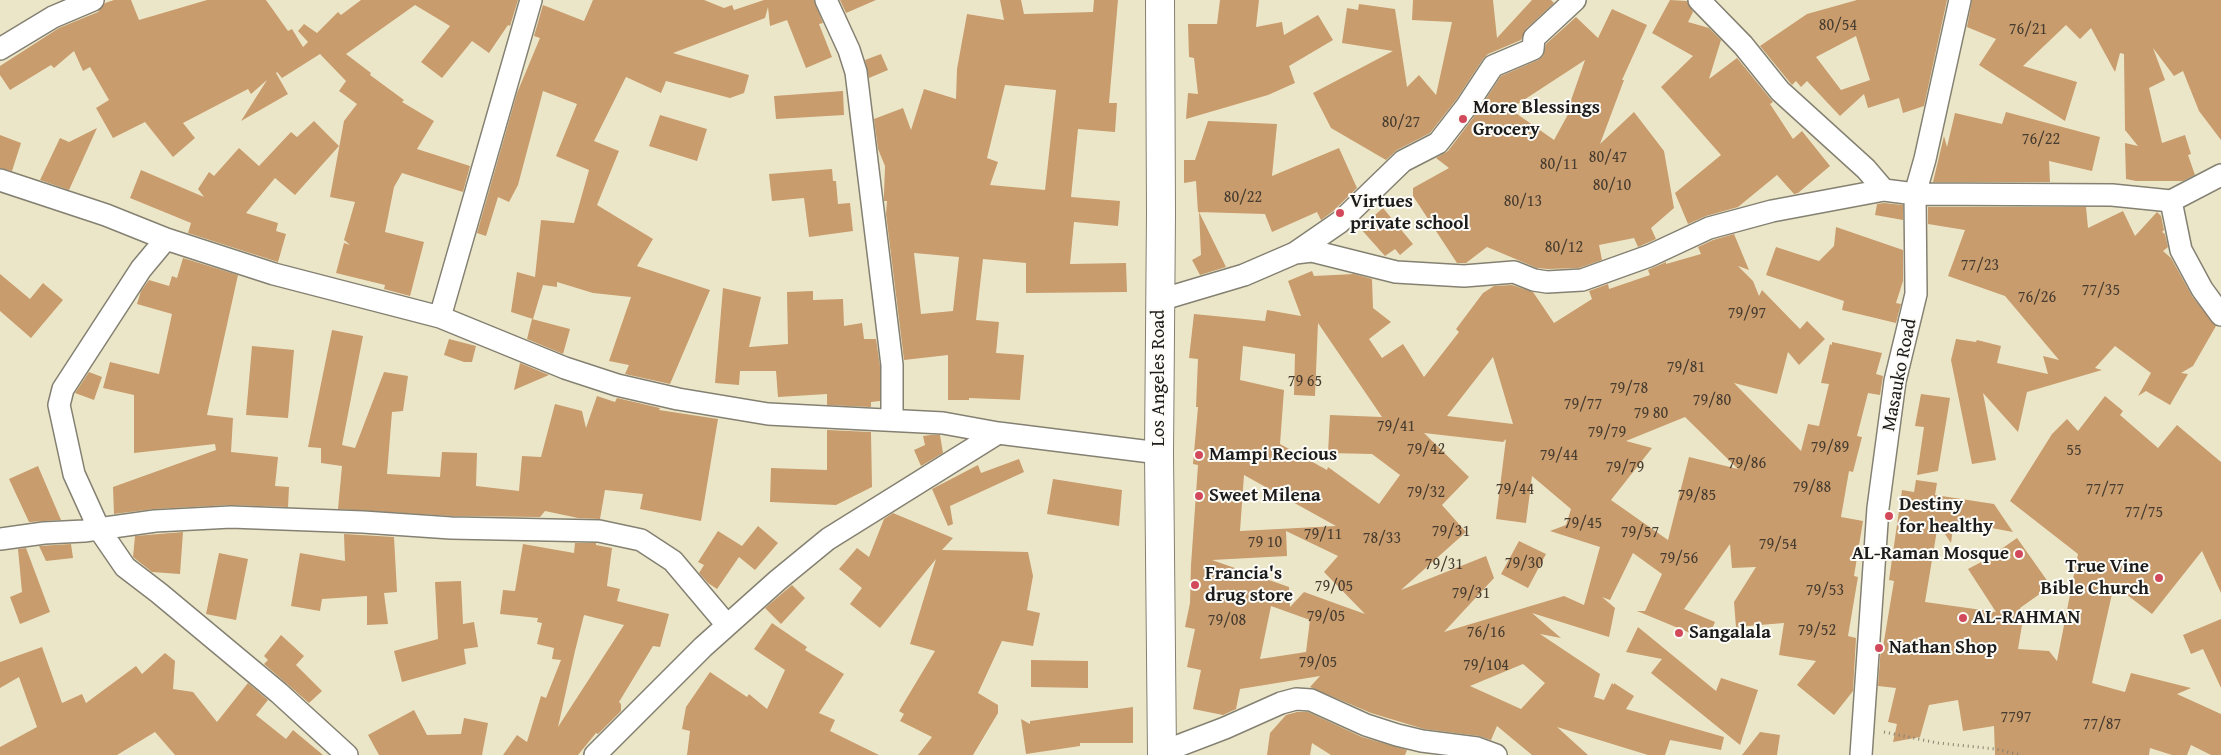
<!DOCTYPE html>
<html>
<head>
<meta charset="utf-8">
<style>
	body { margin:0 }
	canvas { display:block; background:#ece6c8 }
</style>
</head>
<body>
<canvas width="2221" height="755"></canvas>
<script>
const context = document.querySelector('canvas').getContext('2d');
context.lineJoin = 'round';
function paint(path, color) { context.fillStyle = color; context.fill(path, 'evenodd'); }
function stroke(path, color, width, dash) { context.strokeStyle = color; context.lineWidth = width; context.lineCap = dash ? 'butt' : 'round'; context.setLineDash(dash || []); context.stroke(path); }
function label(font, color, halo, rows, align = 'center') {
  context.font = font + ' "Gentium Book Plus",serif'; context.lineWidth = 4; context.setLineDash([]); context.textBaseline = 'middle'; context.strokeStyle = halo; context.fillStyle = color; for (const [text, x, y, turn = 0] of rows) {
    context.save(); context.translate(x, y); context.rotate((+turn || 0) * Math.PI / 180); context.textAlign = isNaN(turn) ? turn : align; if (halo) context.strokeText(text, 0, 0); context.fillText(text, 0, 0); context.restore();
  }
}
paint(new Path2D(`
	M114 0H131L139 20 207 0H266L288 31 292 29 303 47 308 42 298 31 304 24 317 33 338 12 341 15 361 0H518L510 26 508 25 489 53 472 41 442 78 421 62 450 26 415 5 346 54 371 73 370 75 404 100 402 102 434 121 417 149 470 166 463 192 402 173 394 187 385 232 424 242 410 296 384 289 385 285 336 273 344 243 350 245 344 240 355 202 330 197 344 121 357 104 339 91 346 81 320 54 282 78 277 72 276 73 288 94 241 121 267 80 251 94 248 89 183 123 195 138 173 157 145 122 113 138 96 108 109 100 90 67 83 71 74 51 54 68 51 65 10 90 0 75V66L59 28 98 12 105 3Z
	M593 0H704L724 8 732 5 734 10 764 0H814L823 23 819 24 832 57 806 68 787 20 770 26 768 7 765 18 673 53 749 75 744 93 730 98 666 81 661 93 626 77 594 141 619 151 597 205 653 239 637 266 710 290 670 384 625 374 629 365 609 361 631 297 593 293 557 282V287L543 285 533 319 511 312 517 272 535 277 541 220 574 223 589 170 556 156 577 104 543 91 518 185 509 202 498 197 486 236 477 233 517 93 540 38 534 36 543 5 584 21Z
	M840 0H876L846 13Z
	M1000 0H1021L1024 14 1093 12 1094 0H1118L1109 103H1117L1115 132 1078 129 1071 197 1120 201 1118 226 1074 222 1070 264 1126 263 1127 292 1026 293V263L983 259 976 320 999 322 996 353 1024 355 1020 400 969 398V400H948V355L904 360 886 214 887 201H884V194L885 166 878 149 874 119 903 108 911 130 924 89 956 99 957 69 967 14 1004 20ZM1005 85 1056 90 1045 190 990 185 998 162 987 158ZM914 253 959 257 953 311 921 314Z
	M1220 0H1259L1256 27 1282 22 1284 35 1318 15 1333 40 1289 66 1295 83 1268 95 1186 119 1188 93 1198 94 1194 58 1189 57 1188 24H1217Z
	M1413 0H1493L1497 38 1532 0H1551L1554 3 1526 29 1521 40 1488 54 1483 59 1456 100 1430 133 1397 150 1386 160 1331 128 1313 93 1393 51 1342 43 1347 8 1358 10 1359 4 1395 9 1407 87 1419 75 1436 95 1452 22 1412 20Z
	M1670 0 1687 1 1693 12 1688 22 1709 28 1721 40 1709 79 1737 58 1773 102 1770 104 1793 139 1802 131 1830 166 1798 193 1794 194 1777 175 1738 207 1706 216 1688 224 1675 193 1721 155 1661 87 1693 56 1652 33Z
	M1857 0H1947L1924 106 1903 113 1899 98 1868 108 1864 94 1840 116 1807 81 1801 87 1796 81 1792 85 1760 46 1807 14ZM1856 36 1870 80 1841 90 1816 57Z
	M1972 0H2221V140L2199 111 2183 71 2174 76 2153 48 2165 80 2149 88 2162 143 2185 135 2191 154 2188 155 2195 175 2183 181H2136L2126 179 2125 143 2138 146 2125 130 2124 54 2120 53 2115 72 2091 28 2080 39 2066 25 2023 66 2077 82 2065 121 1979 65 1996 39 1967 27Z
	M1612 9 1647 25 1622 80H1624L1600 144 1634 112 1664 151 1674 208 1651 228 1656 239 1638 247 1634 238 1599 245 1602 260 1579 268 1548 269 1537 268 1487 247 1466 263H1457L1413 196V188L1449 168 1436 158 1448 151 1476 114 1501 76 1538 60 1543 56 1546 44 1576 17 1598 38ZM1585 60 1569 106 1572 107 1554 140 1510 109Z
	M881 54 888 70 869 78 865 60Z
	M843 91 844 115 776 119 774 96Z
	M2006 112 2100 137 2092 171 2049 161 2050 182H1933L1944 136 1947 147 1955 113 2002 124Z
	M660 115 707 129 697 161 649 146Z
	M314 121 339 146 295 195 275 178 246 213 278 223 276 231 286 234 278 262 188 233 191 223 130 198 141 170 204 197 198 189 209 172 214 176 239 148 259 166 291 132 297 137Z
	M1208 121 1277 124 1272 176 1339 148 1357 188 1332 212 1321 220 1317 212 1272 232 1265 214 1198 212 1196 181 1184 183V160H1195Z
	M97 128 69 190 40 180 60 138 69 142Z
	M0 135 21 143 12 171 0 168Z
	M832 169 833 181H836L838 204 850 203 853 231 809 237 804 198 772 201 769 174Z
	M1884 203 1903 205V220L1875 215 1877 204Z
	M1928 207H2086L2088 228 2123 211 2135 236 2157 212 2161 216 2164 230 2162 232 2165 234 2168 247 2163 251 2171 258 2192 296 2216 326 2193 366 2181 373 2188 374 2170 405 2146 391 2138 396 2151 373 2115 346 2095 368 2102 370 2027 392 2018 432 1983 393 1996 460 1972 464 1951 360 1956 339 1976 342 1977 340 2001 346 1997 363 2048 374 2043 356 2059 360 2005 296 1948 276 1965 230 1928 224Z
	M1383 208 1413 244 1400 255 1395 249 1385 256 1360 228Z
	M1199 212 1226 267 1200 275 1192 260 1201 255Z
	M1836 227 1903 250V281L1896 303 1901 304 1896 323 1842 310 1844 301 1766 275 1776 247 1819 261 1834 246Z
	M1734 234 1749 270 1738 266 1753 281 1759 296 1762 290 1800 329 1807 321 1825 339 1799 365 1788 352 1777 394 1734 383 1801 451 1808 424 1819 426 1829 384 1821 383 1830 344 1832 345V342L1882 353 1876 374 1883 376 1880 395 1868 393 1857 436 1862 437 1853 472 1849 471 1841 517 1863 521 1854 576 1858 577 1848 636 1856 638 1853 691 1834 715 1797 685 1816 661 1779 655 1784 623 1736 627 1734 602 1756 567 1732 568 1730 544 1684 609 1715 622 1707 640 1637 611H1645L1662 574 1633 553 1610 600 1602 597 1615 608 1609 637 1532 613 1561 638 1540 634 1600 674 1594 697 1604 700 1612 683 1614 685V683L1634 696 1626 709 1724 737 1721 750 1670 740 1665 755H1648L1557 727 1588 755H1532L1497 726 1491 740 1479 736 1424 729 1371 713 1310 687 1320 676 1240 689 1236 709 1223 715 1193 709 1201 670 1187 667 1195 629 1185 627 1190 603 1191 565 1198 465 1193 464 1198 407H1196L1198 359 1189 358 1194 314 1265 321 1267 310 1301 316 1288 281 1312 271 1314 276 1354 274 1372 279 1373 308 1391 322 1369 339 1382 358 1403 344 1424 377 1459 332 1456 329 1483 293 1494 286 1512 285 1533 292 1554 323 1592 299 1589 291 1608 284 1609 289 1650 275 1648 270 1666 262V264L1701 254 1698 247 1713 240ZM1318 323 1382 417 1330 415 1328 453 1372 454 1400 475 1379 504 1328 467 1327 470 1280 444 1284 390 1240 380 1243 346 1295 354 1294 395 1315 396ZM1493 357 1513 424 1447 416ZM1685 417 1738 469 1689 457 1668 540 1611 500 1652 448 1626 441ZM1424 433 1503 442 1506 439 1496 519 1526 523 1532 476 1571 509 1566 525 1550 531 1600 547 1584 605 1564 596 1444 632 1494 578 1486 556 1401 590 1466 532 1442 505 1469 477ZM1244 475 1336 526 1240 531ZM1286 531 1338 556 1324 572 1365 614 1304 592 1290 607 1289 587 1212 560 1287 556ZM1271 606 1310 620 1306 652 1260 659ZM1523 664 1545 683 1521 709 1470 686Z
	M183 258 238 275 207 415 233 418 231 452 278 457 275 486 289 487 288 507 230 505 154 509 114 514 113 487 216 450 215 444 134 453V395L103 388 110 362 159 374 172 314 137 304 141 291 149 280 169 286 172 276 177 278Z
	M0 274 30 299 43 283 63 300 31 338 0 311Z
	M723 288 761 297 749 347 788 344 787 292 813 291V300L843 299 844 326 862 323 864 339H876L880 366V401L871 402V407L827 405V394L778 397 776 371H740L739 385 715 383Z
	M532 319 570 329 563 354 527 339Z
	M332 330 363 336 342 445 355 448 384 372 408 376 403 411 392 412 387 474 440 477 442 452 477 453 476 486 519 491 522 456 541 457 555 404 582 411 586 428 597 396 615 402 617 398 660 408 659 410 718 419 701 521 640 509 643 494 605 490 600 519 578 518 545 511 540 517 452 516 338 509 342 466 321 463V448L308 447Z
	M449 339 476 346 472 362H464L444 355Z
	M252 346 294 350 288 418 246 415Z
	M520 363 549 375 514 390Z
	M89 372 102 377 94 400 75 393Z
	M1921 394 1950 398 1938 471 1917 475 1924 427 1915 426Z
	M2105 396 2123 411 2120 415 2158 448 2177 425 2221 462V593L2202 551 2152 614 2114 585 2092 683 2125 692 2131 673 2191 688 2177 694 2221 714V755H2211L2191 745 2187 755H2172L2150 748 2149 755H1995L1994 726 1963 731 1958 700 1929 705 1920 737 1893 742 1897 724 1888 722 1896 688 1878 686 1881 646 1883 647 1894 581 1889 580 1902 490 1914 492 1916 480 1937 483 1935 495 1994 504 2013 532 1954 521 1951 543 1938 524 1925 602 1996 612 1968 569 1987 559 2017 538 2051 586 2020 608 2024 613 2018 649 2049 651 2057 661 2078 554 2010 501 2052 434 2067 419 2078 431Z
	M827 430 871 432 872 487 836 505 770 502 771 468 827 470Z
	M931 435H940L943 453 921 466 914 450 925 445 923 436Z
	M1019 459 1024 472 950 506 953 524 948 526 932 489 978 465 981 473Z
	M38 466 61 520 29 522 9 479Z
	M1053 479 1122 490 1119 526 1047 514Z
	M893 513 953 538 942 550 1028 552 1033 576 1027 610 1040 613 1033 646 1002 641 978 693 998 705V713L973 755H918L932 737 900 721 904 714 899 711 935 651 910 644 936 559 880 628 850 604 862 588 839 569 857 548 869 557 884 519Z
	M758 526 778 543 755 570 739 557 717 589 708 583 699 573 704 565 698 562 718 531 742 546Z
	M183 532 180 574 152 572 133 557 135 536Z
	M344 534 394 537 397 592 384 593 388 624 367 625V596L322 599 320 611 291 606 300 553 345 561Z
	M1519 541 1546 554 1528 588 1501 574Z
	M575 543H596V545L612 548 607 586 620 589 617 601 669 614 660 647 653 646 619 702 621 704V711L598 734 596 733 578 755H503L517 735 527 742 541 696 546 698 561 660 552 659 554 648 537 644 542 623 537 622 538 618 500 614 503 590 515 591 523 544 574 553ZM584 615 624 625 558 727 575 651Z
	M71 544 73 558 46 561 39 546Z
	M26 548 50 612 20 624 10 597 22 592 18 549Z
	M219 553 248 559 236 620 206 614Z
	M461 581 463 624 474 622 478 647 464 649 466 664 402 682 394 651 438 639 435 582Z
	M792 585 805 598 781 624 765 608Z
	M2221 619V688L2203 649 2191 654 2183 635Z
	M772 623 807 647 805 650 844 674 819 713 835 720 830 731 879 755H687L690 731 682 729 686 707 710 672 747 697 749 694 767 709 785 670 754 649Z
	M1638 627 1716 691 1721 678 1758 690 1740 745 1651 673 1662 659 1626 652Z
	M281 635 304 656 296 665 322 691 309 703 264 664 268 660 264 656Z
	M42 647 62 703 82 694 86 703 136 666 142 674 165 653 175 661 173 689 193 692 217 722 248 683 268 700 256 715 286 739 293 730 323 755H175L155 732 117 755H0V747L37 727 19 677 0 688V662Z
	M1031 660 1088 661V688L1031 687Z
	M1133 707V743H1080V746L1026 754 1021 719 1030 724V721Z
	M414 710 427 735 461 734 464 718 488 723 482 755H379L368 735Z
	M1297 712H1308L1362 737 1407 750 1405 755H1331L1312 743 1310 755H1267L1270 733 1286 715Z
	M1760 732 1780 735 1777 755H1742Z`), '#c89c6d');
const minor = new Path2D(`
	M826 0 849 50 856 72 892 365V419
	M1699 0 1743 45 1780 91 1866 169 1884 190
	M0 49 53 17 93 0
	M0 180 106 215 166 239 274 274 440 317 565 368 617 385 678 399 768 414 943 423 998 433
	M2171 201 2181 250 2202 289 2221 315
	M166 239 141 269 63 389 59 405 74 474 99 529 125 567 159 593 279 693 347 755
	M1295 253 1340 222 1403 161 1438 143 1466 107 1493 66 1533 49 1534 38 1575 0
	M1160 300 1244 275 1295 253 1312 251 1396 272 1464 276 1514 272 1534 280 1547 282 1582 280 1649 256 1709 228 1772 211 1884 190 1915 194 2112 195 2171 201 2221 175
	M440 317 531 0
	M0 539 44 533 84 531 155 521 231 517 363 522 451 528 599 531 641 540 673 561 727 625
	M1162 752 1225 728 1281 703 1296 699 1311 700 1366 725 1397 735 1422 741 1477 748 1496 755
	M595 755 703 647 778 580 828 539 998 433 1159 453
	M1861 755 1878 508 1895 381 1916 294 1915 194 1925 159 1960 0`);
const secondary = new Path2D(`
	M1160 0 1161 213 1159 453 1162 755`);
stroke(minor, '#848172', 24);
stroke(secondary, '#848172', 30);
stroke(new Path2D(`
	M1884 732 1938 743 1996 749 2021 755`), '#848172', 3, [1, 4]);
stroke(minor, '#fff', 21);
stroke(secondary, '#fff', 28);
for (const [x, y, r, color] of [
	[1463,119,5,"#d1495b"],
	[1340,213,5,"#d1495b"],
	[1199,455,5,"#d1495b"],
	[1199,496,5,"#d1495b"],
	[1889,516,5,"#d1495b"],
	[2019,554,5,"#d1495b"],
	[2159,578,5,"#d1495b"],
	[1195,585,5,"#d1495b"],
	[1963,618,5,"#d1495b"],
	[1679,633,5,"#d1495b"],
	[1879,648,5,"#d1495b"]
]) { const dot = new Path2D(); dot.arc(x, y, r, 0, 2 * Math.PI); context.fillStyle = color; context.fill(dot); stroke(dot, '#fdfcf7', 2); }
label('16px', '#473c30', null, [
	["80/54",1838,26],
	["76/21",2028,30],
	["80/27",1401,123],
	["76/22",2041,140],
	["80/47",1608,158],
	["80/11",1559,165],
	["80/10",1612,186],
	["80/22",1243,198],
	["80/13",1523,202],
	["80/12",1564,248],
	["77/23",1980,266],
	["77/35",2101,291],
	["76/26",2037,298],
	["79/97",1747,314],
	["79/81",1686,368],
	["79 65",1305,382],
	["79/78",1629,389],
	["79/80",1712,401],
	["79/77",1583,405],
	["79 80",1651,414],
	["79/41",1396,427],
	["79/79",1607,433],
	["79/89",1830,448],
	["79/42",1426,450],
	["55",2074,451],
	["79/44",1559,456],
	["79/86",1747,464],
	["79/79",1625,468],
	["79/88",1812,488],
	["79/44",1515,490],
	["77/77",2105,490],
	["79/32",1426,493],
	["79/85",1697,496],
	["77/75",2144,513],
	["79/45",1583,524],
	["79/31",1451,532],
	["79/57",1640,533],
	["79/11",1323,535],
	["78/33",1382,539],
	["79 10",1265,543],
	["79/54",1778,545],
	["79/56",1679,559],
	["79/30",1524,564],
	["79/31",1444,565],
	["79/05",1334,587],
	["79/53",1825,591],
	["79/31",1471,594],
	["79/05",1326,617],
	["79/08",1227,621],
	["79/52",1817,631],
	["76/16",1486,633],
	["79/05",1318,663],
	["79/104",1486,666],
	["7797",2016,718],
	["77/87",2102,725]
]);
label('bold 19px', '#1c1c1c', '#fdfcf7', [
	["More Blessings",1473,108],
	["Grocery",1473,130],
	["Virtues",1350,202],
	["private school",1350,224],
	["Mampi Recious",1209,455],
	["Sweet Milena",1209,496],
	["Destiny",1899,505],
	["for healthy",1899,527],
	["AL-Raman Mosque",2009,554,"right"],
	["True Vine",2149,567,"right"],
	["Bible Church",2149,589,"right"],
	["Francia's",1205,574],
	["drug store",1205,596],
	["AL-RAHMAN",1973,618],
	["Sangalala",1689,633],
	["Nathan Shop",1889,648]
], 'left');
label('19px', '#1c1c1c', '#fdfcf7', [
	["Masauko Road",1900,375,-79],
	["Los Angeles Road",1159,378,-90]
]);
</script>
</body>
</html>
